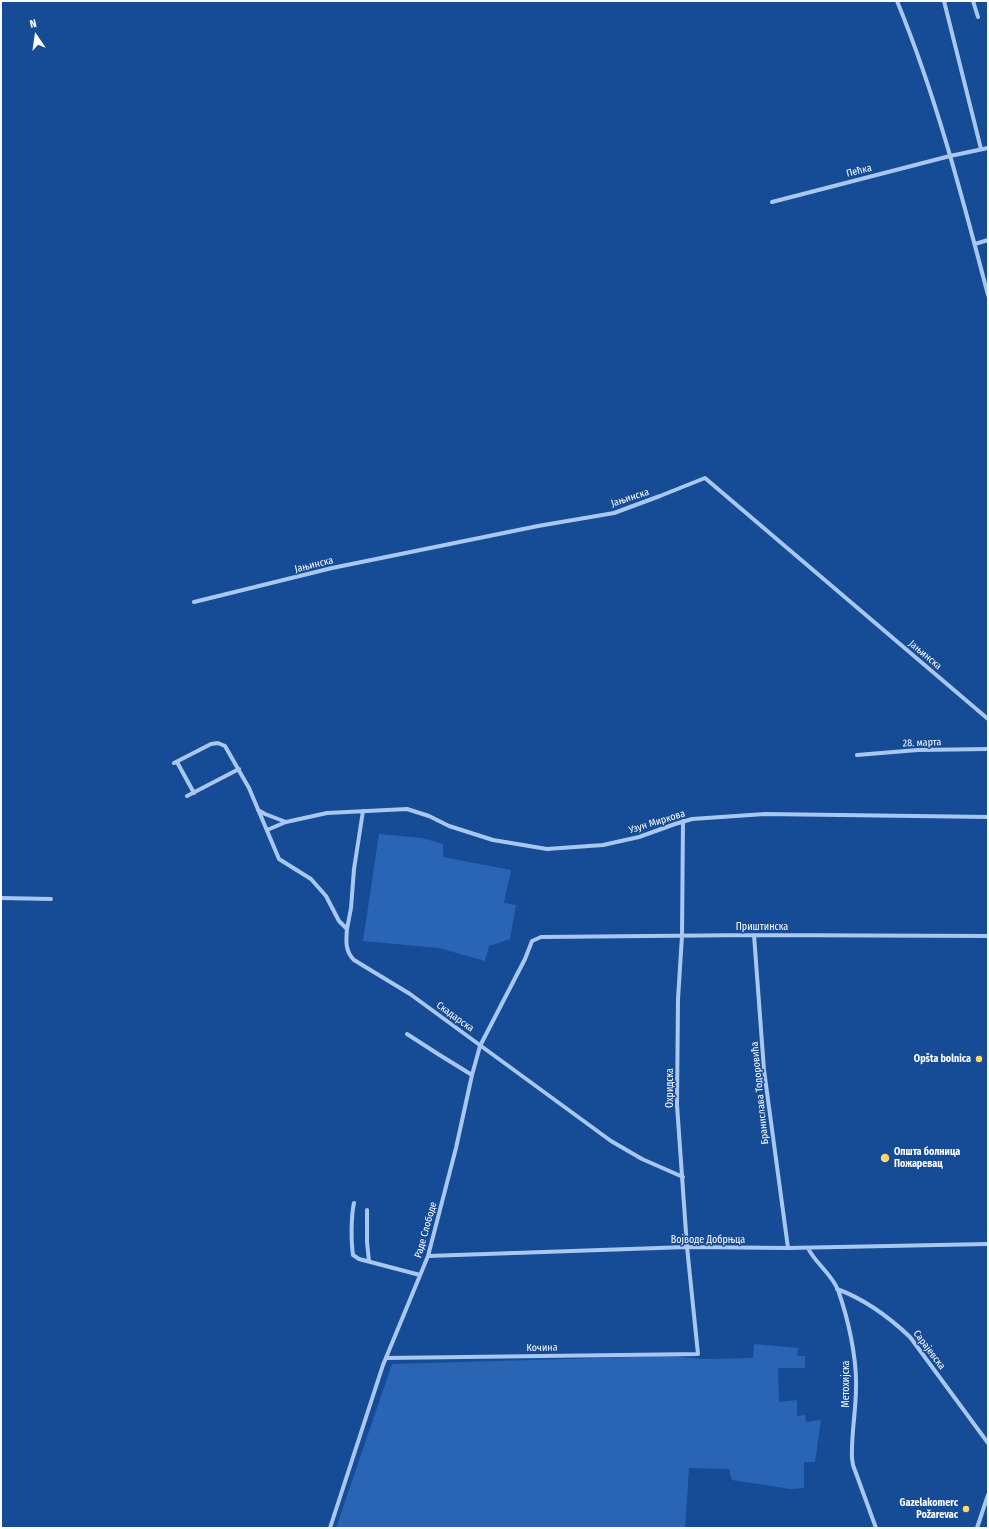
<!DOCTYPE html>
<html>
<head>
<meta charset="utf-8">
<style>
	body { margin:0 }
	#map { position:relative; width:989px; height:1529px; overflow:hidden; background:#164b96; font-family:"Fira Sans Condensed",sans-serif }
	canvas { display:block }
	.frame { position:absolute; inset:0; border:2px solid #fff; pointer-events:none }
	.north { position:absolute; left:16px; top:16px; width:40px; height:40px; -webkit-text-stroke:3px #164b96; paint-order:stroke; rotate:347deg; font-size:11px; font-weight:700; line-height:16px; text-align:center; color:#fff }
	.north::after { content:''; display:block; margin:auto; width:14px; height:18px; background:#fff; clip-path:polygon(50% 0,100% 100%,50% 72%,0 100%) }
</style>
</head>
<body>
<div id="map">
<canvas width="989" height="1529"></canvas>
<div class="frame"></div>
<div class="north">N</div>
</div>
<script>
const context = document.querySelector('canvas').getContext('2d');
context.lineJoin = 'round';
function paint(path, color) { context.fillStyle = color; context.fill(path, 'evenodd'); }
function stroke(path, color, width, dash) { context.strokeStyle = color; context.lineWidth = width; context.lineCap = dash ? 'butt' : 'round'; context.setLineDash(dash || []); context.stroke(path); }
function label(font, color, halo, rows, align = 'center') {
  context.font = font + ' "Fira Sans Condensed",sans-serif'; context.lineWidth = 3; context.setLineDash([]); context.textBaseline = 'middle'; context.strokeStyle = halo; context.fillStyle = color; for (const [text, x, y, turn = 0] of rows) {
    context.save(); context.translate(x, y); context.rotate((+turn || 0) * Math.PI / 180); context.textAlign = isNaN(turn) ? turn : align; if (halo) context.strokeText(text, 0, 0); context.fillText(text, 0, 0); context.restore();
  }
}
paint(new Path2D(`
	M379 834 422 838 443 844V857L511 870 504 903 516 905 510 939 489 946 485 961 439 948 363 941Z
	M754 1344 798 1348 797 1356H805V1368H778L779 1402 797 1400V1416L805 1415 806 1422 821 1420 815 1462H804V1488L790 1489 732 1480 729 1469 689 1468 685 1528H336L392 1364 670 1356 703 1359 753 1358Z`), '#2a65b5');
stroke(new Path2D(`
	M897 1C936 96 962 196 988 295
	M944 1 981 149
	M973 1 978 17
	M772 202 950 156 988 148
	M975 244 988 240
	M194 602 332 568 386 557 538 526 614 513 660 496 705 478 988 719
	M857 755 918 750 988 749
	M177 762 194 793
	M174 763 211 744 218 743 225 746 249 788 279 859 311 879 326 896 339 921 347 929C346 941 345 951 354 960L410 994 611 1141 642 1159 683 1177
	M187 796 239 769
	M258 810 265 814 286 822
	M267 830 286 822 327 813 407 809 429 816 449 826 493 840 547 849 603 845 639 837 675 824 692 819 765 814 988 817
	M1 898 51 899
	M347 929 351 908 354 869 363 811
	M754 935 764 1070 788 1248
	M407 1034 438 1054 472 1075
	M354 1203C351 1216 351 1242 353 1255L359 1259 420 1275
	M367 1210V1242L369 1261
	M808 1248C815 1263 831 1273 838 1290 848 1318 857 1358 856 1388 856 1411 851 1435 852 1458L853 1465 876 1528
	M428 1256 687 1247 788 1248 988 1244
	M837 1289C864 1299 889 1317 910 1337L988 1443
	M387 1358 698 1354 687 1247 677 1105 678 999 682 936 683 821
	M330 1528 383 1365 428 1256 456 1148 472 1075 480 1046 525 959 532 941 541 937 754 935 988 936
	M977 1528 988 1495`), '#a8c7f1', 4);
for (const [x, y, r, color] of [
	[979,1059,4,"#ffd768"],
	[885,1158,5,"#ffd768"],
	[966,1509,4,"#ffd768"]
]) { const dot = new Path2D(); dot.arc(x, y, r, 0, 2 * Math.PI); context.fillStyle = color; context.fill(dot); stroke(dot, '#164b96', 1.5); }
label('10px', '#fff', '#164b96', [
	["Пећка",859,171,-14],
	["Јањинска",630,498,-18],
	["Јањинска",314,565,-14],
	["Јањинска",925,655,40],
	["28. марта",922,743,-2],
	["Узун Миркова",657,822,-17],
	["Приштинска",762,927],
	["Скадарска",455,1017,36],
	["Охридска",670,1088,-90],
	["Бранислава Тодоровића",760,1093,-96],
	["Раде Слободе",426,1230,-74],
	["Војводе Добрњца",708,1240],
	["Кочина",542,1348,-1],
	["Сарајевска",929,1350,53],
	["Метохијска",846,1384,-90]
]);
label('bold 10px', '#fff', '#164b96', [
	["Opšta bolnica",971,1059],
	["Општа болница",894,1152,"left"],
	["Пожаревац",894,1164,"left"],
	["Gazelakomerc",958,1503],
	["Požarevac",958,1515]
], 'right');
</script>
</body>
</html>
